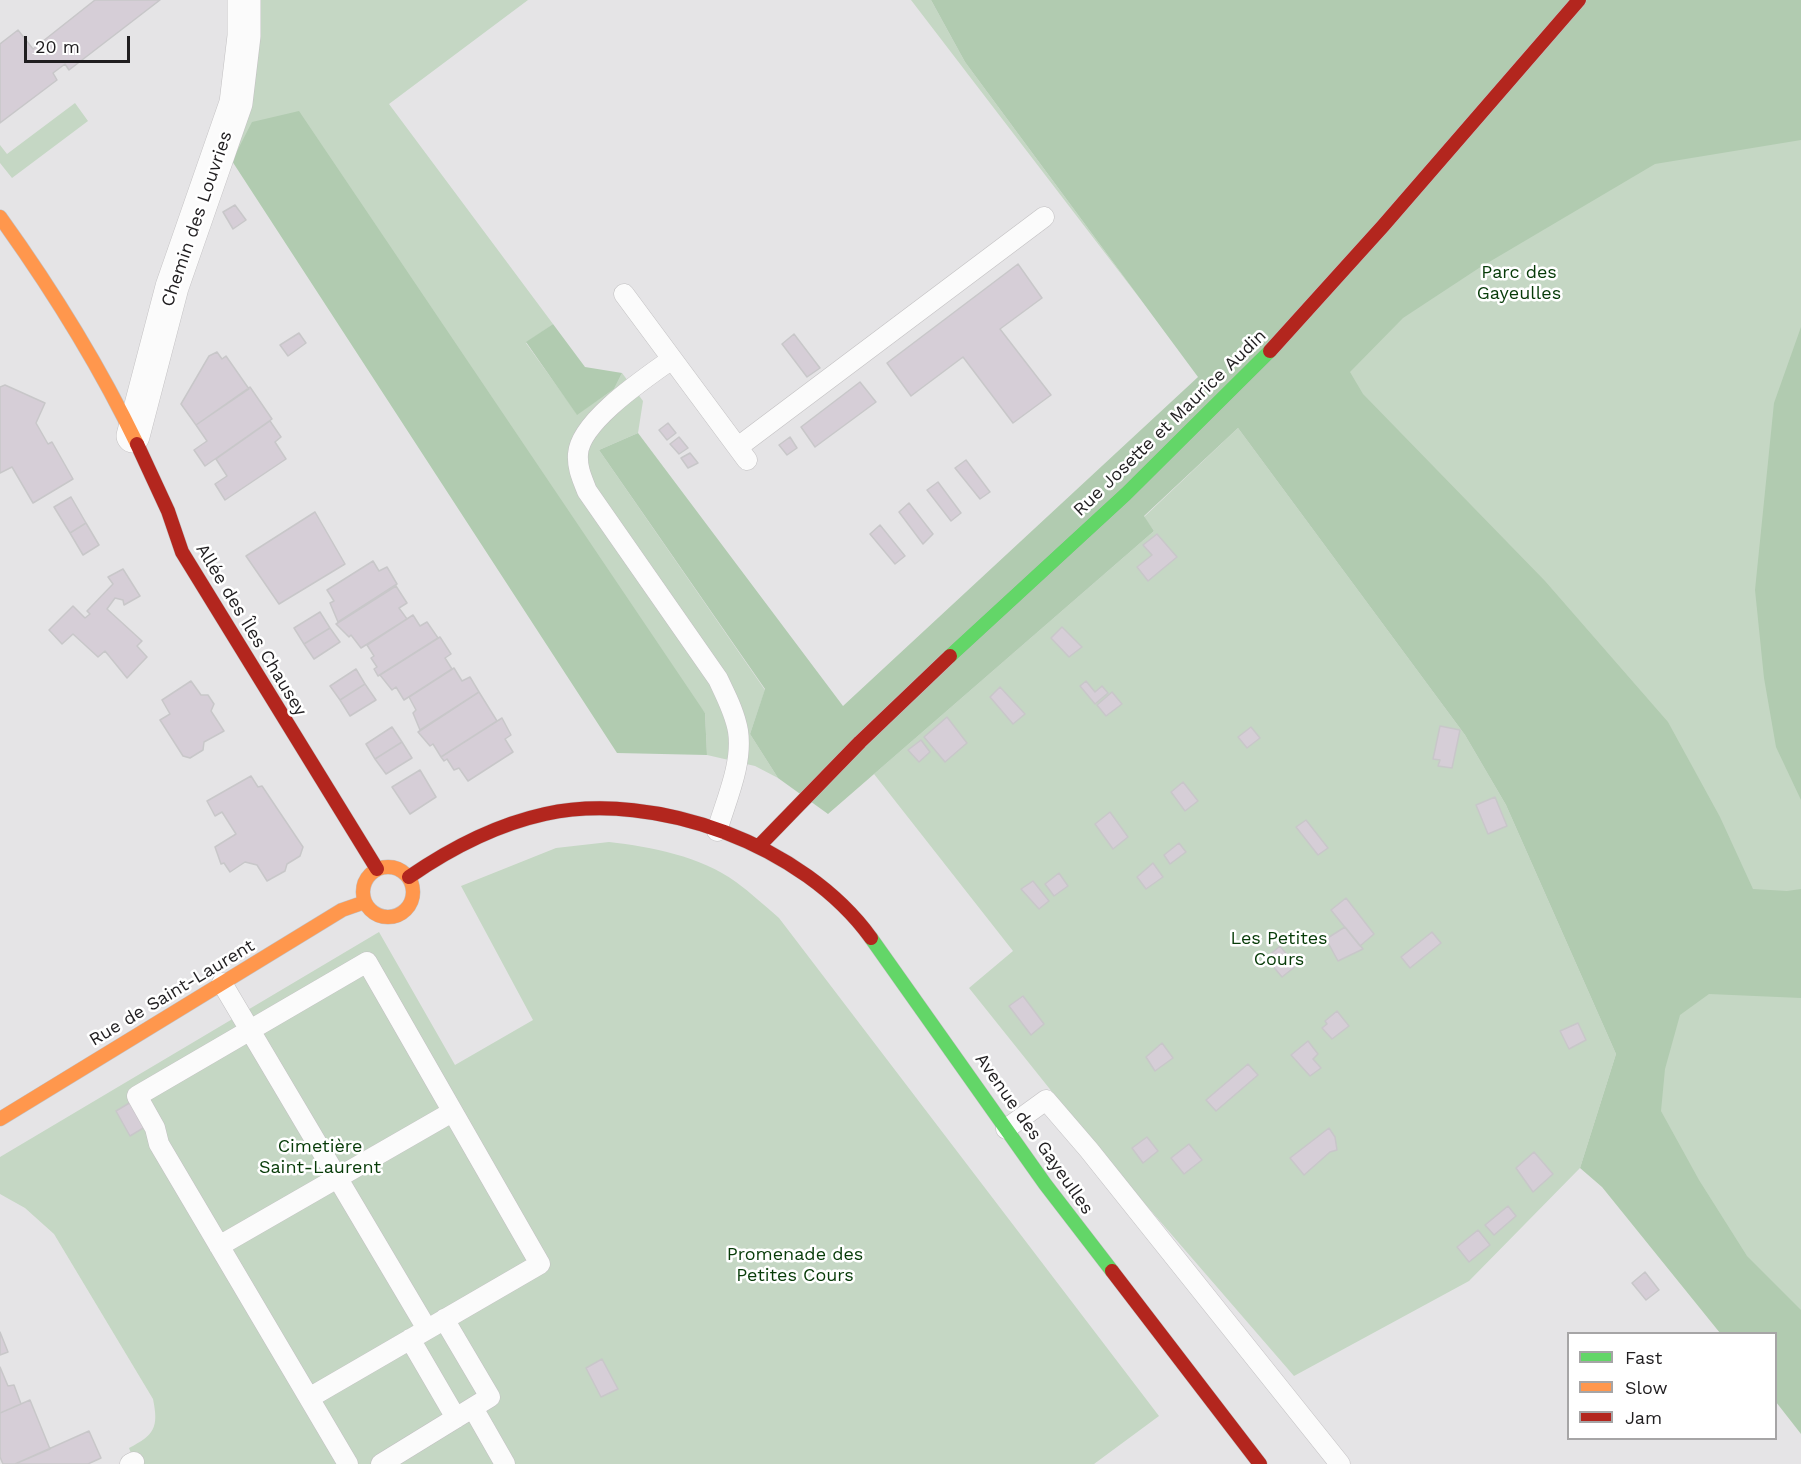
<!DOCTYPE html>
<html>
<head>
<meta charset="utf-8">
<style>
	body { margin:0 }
	#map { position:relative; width:1801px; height:1464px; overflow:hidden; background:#e5e4e6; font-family:"Work Sans",sans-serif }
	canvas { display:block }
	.legend { position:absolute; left:1567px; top:1332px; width:210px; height:108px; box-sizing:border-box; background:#fff; border:2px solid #a6a5a6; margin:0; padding:8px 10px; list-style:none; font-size:18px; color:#201e20 }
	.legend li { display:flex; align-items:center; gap:12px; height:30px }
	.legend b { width:30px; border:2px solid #a6a5a6 }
	.scale { position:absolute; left:24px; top:36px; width:106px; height:27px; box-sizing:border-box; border:3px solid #201e20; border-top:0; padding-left:8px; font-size:18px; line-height:21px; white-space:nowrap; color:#201e20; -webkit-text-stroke:4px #fff; paint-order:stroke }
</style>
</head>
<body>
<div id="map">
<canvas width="1801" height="1464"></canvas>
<ul class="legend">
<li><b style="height:8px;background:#63d668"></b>Fast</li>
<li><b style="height:8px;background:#ff974d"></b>Slow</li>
<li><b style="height:8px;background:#b3261e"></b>Jam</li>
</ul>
<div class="scale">20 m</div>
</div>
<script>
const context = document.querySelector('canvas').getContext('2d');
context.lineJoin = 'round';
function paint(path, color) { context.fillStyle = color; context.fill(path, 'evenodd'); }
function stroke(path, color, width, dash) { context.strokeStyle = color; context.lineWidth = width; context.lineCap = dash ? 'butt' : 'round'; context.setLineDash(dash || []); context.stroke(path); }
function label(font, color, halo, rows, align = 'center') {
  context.font = font + ' "Work Sans",sans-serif'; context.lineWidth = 5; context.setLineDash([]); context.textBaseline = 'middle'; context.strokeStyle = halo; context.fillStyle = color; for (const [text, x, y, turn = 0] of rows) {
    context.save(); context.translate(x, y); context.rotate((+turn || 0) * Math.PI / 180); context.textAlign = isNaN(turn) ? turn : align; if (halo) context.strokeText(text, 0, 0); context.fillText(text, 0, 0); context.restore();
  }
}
paint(new Path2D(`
	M259 0H528L389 104 553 324 526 343 577 414 614 389 622 373 643 401 638 433 599 450 765 690 750 734 778 778 755 766 707 755 705 713 232 161Z
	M911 0H931L965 62 1141 300Z
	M1801 0V1433L1776 1334 1721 1333 1629 1042 1479 726 1257 400Z
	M75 103 88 121 12 178 0 163V145L7 154Z
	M1238 428 1465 735 1506 805 1616 1054 1580 1168 1469 1281 1294 1376 1101 1153 969 988 1013 951 874 774 1154 531 1144 517Z
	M609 842C652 847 700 856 736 882 751 893 765 906 779 918L1159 1416 1094 1464H135L129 1448C154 1435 159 1428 153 1399L54 1234 25 1208 0 1194V1157L379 932 455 1065 533 1020 461 886 556 848Z`), '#c5d7c4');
paint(new Path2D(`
	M931 0H1801V140L1655 164 1479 268 1403 318 1350 372 1363 394 1545 581 1668 722 1720 817 1753 889 1787 891 1801 889V998L1709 994 1680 1015 1665 1069 1661 1111 1699 1180 1747 1256 1801 1310V1434L1776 1402V1334L1720 1333 1602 1187 1580 1168 1616 1054 1506 805 1465 735 1238 428 1144 516 1154 531 828 814 778 778 750 734 765 689 599 450 638 433 843 706 1198 377 965 62Z
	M299 111 705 713 707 755 617 753 232 161 252 122Z
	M553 324 585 367 622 373 614 389 577 415 526 342Z
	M1801 327V800L1776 747 1764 678 1755 590 1774 403Z`), '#b1cbb0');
const building = new Path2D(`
	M95 0H160L69 70 65 64 53 73 57 80 0 123V44L18 30 33 49Z
	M235 205 246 220 233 229 223 212Z
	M1018 264 1042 298 1000 329 1051 395 1013 423 963 357 911 396 887 363Z
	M299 333 306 343 288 356 280 345Z
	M794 334 820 368 807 377 782 344Z
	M217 352 222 359 226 356 249 389 196 425 181 404 209 356Z
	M860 382 876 402 815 447 801 427Z
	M5 385 45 403 36 423 48 444 52 442 73 479 33 503 12 467 0 473V387Z
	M250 387 272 419 205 466 194 450 207 441 196 425Z
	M270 421 281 437 275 442 286 459 225 500 215 484 227 476 216 459Z
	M668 423 676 433 667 440 659 430Z
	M679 437 688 448 679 454 670 444Z
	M790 437 797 448 787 455 779 445Z
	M690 453 698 463 688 468 681 458Z
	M966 460 990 492 980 499 955 468Z
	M938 482 961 513 951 521 927 490Z
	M71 497 86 523 70 533 54 507Z
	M909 503 933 534 923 544 899 512Z
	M315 512 345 564 279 604 246 556Z
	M86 523 99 545 83 555 70 533Z
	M880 525 905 556 895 564 870 534Z
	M1157 534 1177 557 1148 581 1137 567 1152 555 1143 545Z
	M373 561 379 571 387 567 397 584 338 622 330 603 334 601 327 590Z
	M123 569 140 596 124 605 123 600 115 598 107 609 142 641 137 646 147 657 127 678 105 651 98 657 73 634 62 644 49 630 73 606 85 618 90 614 87 611 113 584 108 577Z
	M396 586 407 603 399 608 407 619 361 648 351 635 349 637 336 624Z
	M320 612 330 628 304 644 294 628Z
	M413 615 420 626 427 622 438 638 378 676 374 669 377 667 371 658 374 656 367 645Z
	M1062 627 1082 647 1069 657 1051 638Z
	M330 628 340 642 314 659 304 644Z
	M440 637 451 654 445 658 452 669 404 700 396 687 392 690 380 675Z
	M454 668 462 681 470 677 479 692 420 730 413 713 416 710 409 697Z
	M356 669 365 684 340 700 330 686Z
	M191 681 201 695H208L214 704 211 711 224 731 204 742 203 750 190 758 183 756 160 720 170 714 162 700Z
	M1086 681 1095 692 1102 686 1108 693 1095 704 1080 686Z
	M365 684 376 700 350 716 340 700Z
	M1000 687 1025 714 1013 724 990 697Z
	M479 692 497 721 441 757 433 744 430 746 418 732Z
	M1112 692 1122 704 1106 716 1097 705Z
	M947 717 967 743 945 762 924 737Z
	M502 718 511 735 505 739 513 752 468 781 459 768 454 770 447 759 444 761 441 757Z
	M1440 726 1460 730 1452 768 1438 766 1440 760 1433 759Z
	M392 727 402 742 375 759 366 744Z
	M1251 727 1260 738 1247 748 1238 737Z
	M921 740 930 752 919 762 908 750Z
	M402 742 412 758 386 774 375 759Z
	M420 770 436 797 410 814 392 787Z
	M251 776 258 787 262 786 303 847 300 856 287 864 285 871 267 881 257 865 245 862 230 872 224 863 221 864 215 847 236 834 222 812 215 816 207 801Z
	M1183 782 1198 801 1185 811 1171 792Z
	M1495 797 1507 826 1488 834 1476 805Z
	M1110 812 1128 837 1113 849 1095 824Z
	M1306 820 1328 848 1318 855 1296 827Z
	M1179 843 1186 852 1170 864 1164 855Z
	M1153 863 1163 877 1146 889 1137 877Z
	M1059 873 1068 886 1054 896 1045 884Z
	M1033 881 1049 901 1039 909 1021 889Z
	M1346 898 1374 934 1360 946 1331 910Z
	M1345 927 1363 949 1338 961 1326 939Z
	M1432 932 1441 943 1410 968 1401 957Z
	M1280 946 1296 966 1282 977 1266 958Z
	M1023 996 1044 1024 1031 1035 1009 1006Z
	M1337 1011 1349 1026 1332 1039 1322 1028 1327 1024 1325 1021Z
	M1578 1023 1586 1040 1569 1049 1560 1031Z
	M1308 1041 1318 1054 1313 1059 1321 1068 1310 1076 1291 1055Z
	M1162 1043 1173 1058 1155 1071 1146 1057Z
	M1248 1064 1258 1075 1216 1111 1206 1100Z
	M131 1102 145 1127 130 1136 116 1111Z
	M1329 1128 1335 1137 1337 1150 1330 1152 1304 1175 1290 1158Z
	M1147 1137 1158 1151 1143 1163 1132 1148Z
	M1189 1144 1202 1160 1184 1174 1171 1158Z
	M1534 1152 1553 1174 1533 1192 1516 1168Z
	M1508 1206 1516 1216 1494 1235 1485 1225Z
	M1478 1230 1490 1245 1469 1262 1457 1247Z
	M1645 1272 1659 1290 1646 1300 1632 1283Z
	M0 1332 8 1352 0 1355Z
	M602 1359 618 1389 601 1397 586 1368Z
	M0 1367 8 1386 14 1385 21 1404 0 1413Z
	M30 1400 50 1449 15 1464H3L0 1457V1413Z
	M89 1431 101 1458 88 1464H15Z`);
paint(building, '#d6ced7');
stroke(building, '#c8c7c9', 1.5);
const lane = new Path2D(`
	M624 294 747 460
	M672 359C647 377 580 421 578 454 577 468 582 478 587 491L718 679C726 696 735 713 738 731 743 764 726 800 717 831
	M738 447 1044 217
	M222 983 427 1329
	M1006 1129 1046 1100 1089 1150 1340 1464
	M219 1246 452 1112
	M410 1339 456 1418
	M309 1398 540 1264 367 962 137 1096 155 1128 159 1144 348 1464
	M473 1408 505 1464
	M130 1464 134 1462
	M381 1464 490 1397 444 1319`);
const street = new Path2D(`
	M133 436 172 287 236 103 244 36V0`);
const fast = new Path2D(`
	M950 656 1126 494 1270 351
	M871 938 1045 1184 1112 1271`);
const slow = new Path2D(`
	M0 217C51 288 99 365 137 444
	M363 892a25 25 0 1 1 50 0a25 25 0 1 1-50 0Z
	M0 1119 342 910 365 902`);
const jam = new Path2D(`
	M1270 351 1383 226 1579 0
	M137 444 168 511 182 552 377 869
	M759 846 860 742 950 656
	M409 877C451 848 495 825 545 814 656 790 804 845 871 938
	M1112 1271 1260 1464`);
stroke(lane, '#c2c0c2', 21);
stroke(street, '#c2c0c2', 34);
stroke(fast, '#c2c0c2', 15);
stroke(slow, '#c2c0c2', 15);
stroke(jam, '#c2c0c2', 15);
stroke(lane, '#fbfbfb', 20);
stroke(street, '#fbfbfb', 33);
stroke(fast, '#63d668', 14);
stroke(slow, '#ff974d', 14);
stroke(jam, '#b3261e', 14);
label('18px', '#201e20', '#fff', [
	["Chemin des Louvries",197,219,-71],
	["Rue Josette et Maurice Audin",1170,423,-44],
	["Allée des Îles Chausey",251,630,59],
	["Rue de Saint-Laurent",172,993,-31],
	["Avenue des Gayeulles",1034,1134,55]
]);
label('18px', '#073b08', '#fff', [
	["Parc des",1519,273],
	["Gayeulles",1519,294],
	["Les Petites",1279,939],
	["Cours",1279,960],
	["Cimetière",320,1147],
	["Saint-Laurent",320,1168],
	["Promenade des",795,1255],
	["Petites Cours",795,1276]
]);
</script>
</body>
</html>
